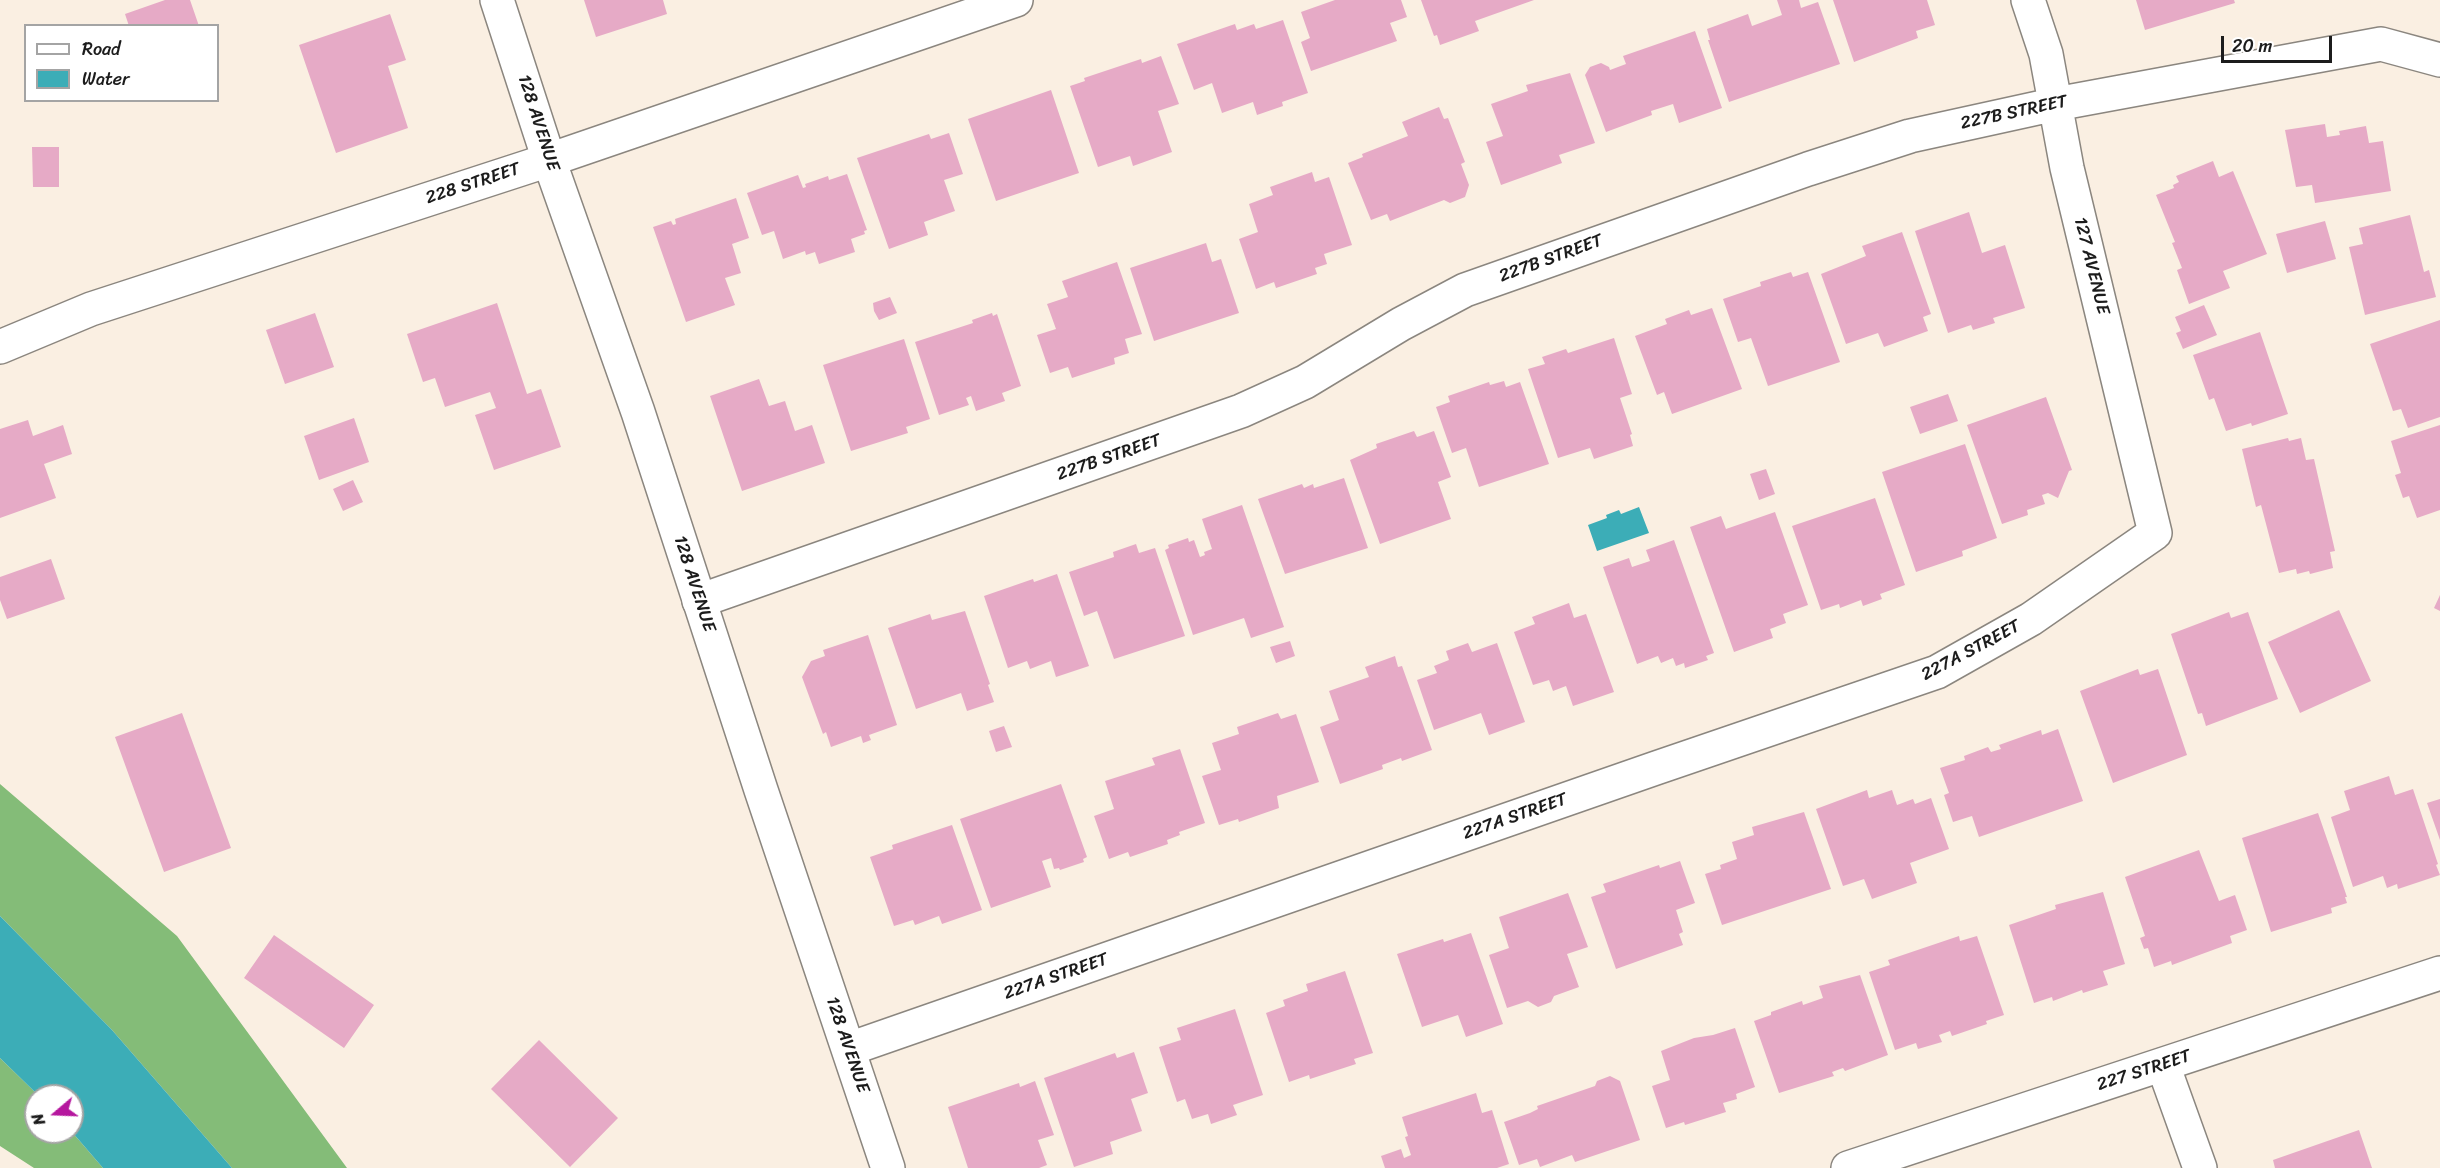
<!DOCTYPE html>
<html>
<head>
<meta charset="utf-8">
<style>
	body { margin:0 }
	#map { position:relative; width:2440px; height:1168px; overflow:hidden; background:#faefe2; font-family:Sriracha,sans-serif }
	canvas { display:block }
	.legend { position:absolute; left:24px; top:24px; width:195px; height:78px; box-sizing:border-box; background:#fff; border:2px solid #a4a4a4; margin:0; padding:8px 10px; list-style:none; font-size:18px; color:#1c1c1c }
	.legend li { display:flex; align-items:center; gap:12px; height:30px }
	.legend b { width:30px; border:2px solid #a4a4a4 }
	.north { position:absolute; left:24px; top:1084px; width:60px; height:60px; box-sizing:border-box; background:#fff; border:2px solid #a4a4a4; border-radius:50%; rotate:251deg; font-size:16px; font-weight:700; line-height:24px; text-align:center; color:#1c1c1c }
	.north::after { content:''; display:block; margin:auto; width:21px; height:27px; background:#b5179e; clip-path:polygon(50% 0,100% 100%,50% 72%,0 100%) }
	.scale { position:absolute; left:2221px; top:36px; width:111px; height:27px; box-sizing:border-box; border:3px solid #1c1c1c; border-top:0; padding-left:8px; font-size:18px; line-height:21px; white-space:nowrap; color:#1c1c1c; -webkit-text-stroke:4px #fff; paint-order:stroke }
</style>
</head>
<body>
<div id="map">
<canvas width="2440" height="1168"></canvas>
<ul class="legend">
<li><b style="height:8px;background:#fff"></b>Road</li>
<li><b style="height:16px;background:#3cadb7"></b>Water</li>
</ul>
<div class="north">N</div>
<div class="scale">20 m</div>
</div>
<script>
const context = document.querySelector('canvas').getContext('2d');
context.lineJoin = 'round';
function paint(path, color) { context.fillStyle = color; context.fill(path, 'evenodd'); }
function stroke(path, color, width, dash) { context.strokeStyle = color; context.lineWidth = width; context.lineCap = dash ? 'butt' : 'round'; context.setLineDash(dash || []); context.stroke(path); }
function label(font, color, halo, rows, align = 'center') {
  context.font = font + ' Sriracha,sans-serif'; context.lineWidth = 6; context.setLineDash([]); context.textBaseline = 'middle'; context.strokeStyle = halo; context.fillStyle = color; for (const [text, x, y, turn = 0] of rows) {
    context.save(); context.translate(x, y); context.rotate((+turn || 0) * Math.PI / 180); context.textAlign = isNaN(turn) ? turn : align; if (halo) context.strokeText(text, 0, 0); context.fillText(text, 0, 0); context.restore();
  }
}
paint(new Path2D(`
	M0 784 177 936 347 1168H232L112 1030 0 916Z
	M0 1058 39 1096H36V1132H72L103 1168H34L0 1146Z`), '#84bc78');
paint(new Path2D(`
	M1639 507 1649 533 1597 551 1588 525 1607 518 1606 515 1619 510 1621 514Z
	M0 916 112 1030 232 1168H103L72 1132V1096H39L0 1058Z`), '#3cadb7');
paint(new Path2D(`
	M165 0H190L199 26H129L125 14Z
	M584 0H663L667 14 596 37Z
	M1335 0H1401L1407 17 1390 23 1397 41 1311 71 1301 42 1310 38 1301 12Z
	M1421 0H1534L1475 21 1479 31 1440 45 1437 35 1434 36Z
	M1777 0H1799L1801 8 1818 2 1840 64 1729 102 1708 40H1710L1707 29 1748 14 1752 26 1782 15Z
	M1833 0H1927L1935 25 1916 31 1918 38 1854 62Z
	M2136 0H2234L2235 3 2145 30Z
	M390 14 406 60 388 66 408 128 336 153 299 45Z
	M1283 20 1308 93 1282 102 1283 106 1257 115 1253 102 1222 113 1212 83 1194 90 1177 44 1235 24 1237 30 1254 24 1256 29Z
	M1695 31 1722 108 1679 123 1673 104 1651 111 1652 115 1606 132 1585 75 1590 67 1601 63 1609 67 1610 70 1626 64 1623 56Z
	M1161 56 1179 104 1158 111 1172 152 1133 166 1130 156 1098 167 1070 86 1085 81 1084 78 1141 59 1142 63Z
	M1570 73 1595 143 1559 155 1562 163 1501 185 1486 142 1503 136 1491 104 1528 91 1526 85Z
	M1051 90 1079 173 996 201 968 119Z
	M1439 107 1444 119 1448 118 1465 162 1461 164 1469 185 1465 197 1450 203 1444 200 1390 221 1387 214 1371 220 1348 163 1363 157 1362 154 1408 136 1402 122Z
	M2325 124 2327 137 2340 135 2339 131 2366 126 2369 143 2383 141 2391 191 2315 203 2312 185 2296 187 2285 130Z
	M949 133 963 174 944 180 955 211 924 222 928 235 889 249 857 158 929 134 931 139Z
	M32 147H59V187H33Z
	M2213 161 2219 177 2233 171 2267 254 2223 271 2230 288 2189 304 2177 270 2182 268 2172 243 2175 242 2156 195 2174 188 2173 185 2179 182 2176 176Z
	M1312 172 1315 182 1329 177 1352 245 1324 254 1327 264 1315 268 1317 274 1276 288 1274 282 1256 289 1239 239 1258 232 1249 204 1273 195 1270 187Z
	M847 174 867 230 864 231 865 234 851 239 855 252 819 264 815 252 806 255 805 251 783 259 774 231 762 235 747 193 798 175 803 188 806 187 805 184 828 176 829 180Z
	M736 198 749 238 732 244 741 273 725 278 735 305 686 322 653 227 671 221 673 225 676 224 675 219Z
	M1969 212 1982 253 2005 245 2025 308 1993 318 1995 323 1973 330 1971 325 1948 333 1915 231Z
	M2410 215 2424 272 2429 270 2436 297 2365 315 2349 247 2363 244 2359 228Z
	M2325 221 2336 259 2287 273 2276 234Z
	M1902 232 1931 314 1923 317 1928 331 1884 347 1878 333 1846 344 1821 274 1866 256 1862 246Z
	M1206 243 1212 262 1221 259 1239 313 1154 341 1130 268Z
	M1117 262 1142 334 1125 339 1129 353 1114 358 1115 364 1072 378 1068 367 1050 373 1037 335 1056 329 1047 304 1068 297 1062 281Z
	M1791 272 1793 277 1808 272 1840 362 1768 386 1751 338 1738 342 1723 299 1761 286 1760 282Z
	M890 297 897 313 879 320 874 311 873 303Z
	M497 303 527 394 541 389 561 447 494 470 475 415 496 408 490 392 445 407 435 378 423 382 407 334Z
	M2204 305 2217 335 2183 349 2176 333 2181 331 2175 317Z
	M1712 308 1742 389 1672 414 1664 392 1657 395 1635 336 1667 324 1665 319 1689 310 1691 315Z
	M315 313 334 367 285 384 266 330Z
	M992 313 993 316 997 314 1021 386 1002 393 1005 401 976 411 971 396 966 398 969 405 939 415 915 342 973 323 972 320Z
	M2440 320V417L2408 428 2401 409 2393 411 2370 344Z
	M2260 332 2288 414 2252 426 2251 423 2226 431 2214 398 2209 400 2193 355Z
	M1614 338 1632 394 1620 398 1632 434 1630 435 1633 446 1594 459 1590 448 1558 458 1528 369 1545 364 1542 357 1566 349 1568 353Z
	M904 339 930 419 906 427 908 433 851 451 823 365Z
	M759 379 769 406 785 401 795 431 812 425 825 463 742 491 710 396Z
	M1504 381 1506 387 1520 382 1549 464 1479 487 1466 448 1452 453 1436 407 1450 402 1448 396 1489 382 1490 385Z
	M1948 394 1958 421 1920 434 1910 407Z
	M2046 397 2072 470 2069 471 2058 498 2048 493 2042 495 2045 504 2027 510 2028 515 2002 524 1967 425Z
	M354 418 369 462 319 480 304 436Z
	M28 420 33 436 63 425 72 454 44 464 56 498 0 518V429Z
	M2440 425V510L2417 518 2409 496 2403 498 2395 475 2401 473 2391 441Z
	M1414 431 1417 437 1434 431 1451 477 1438 482 1451 519 1380 544 1350 460 1377 448 1376 444Z
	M2288 438 2289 441 2301 438 2306 460 2314 459 2335 551 2330 552 2333 568 2310 574 2309 571 2297 574 2296 569 2279 573 2261 505 2256 507 2242 449Z
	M1965 444 1997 538 1962 551 1963 556 1916 572 1882 472Z
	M1766 469 1775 494 1759 500 1750 474Z
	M1344 478 1368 548 1285 574 1258 499 1302 484 1304 488 1313 484 1314 488Z
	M353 480 363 502 343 511 333 489Z
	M1875 498 1905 585 1880 594 1882 599 1863 606 1861 600 1840 608 1839 604 1821 610 1792 526Z
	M1242 505 1284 627 1251 638 1244 618 1193 635 1165 550 1169 548 1168 545 1188 538 1189 542 1194 540 1200 557 1205 555 1204 552 1212 549 1202 519Z
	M1775 512 1808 605 1783 614 1786 623 1770 629 1773 638 1734 652 1690 527 1721 516 1726 529Z
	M1674 540 1714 653 1706 656 1708 660 1685 668 1684 663 1676 666 1673 658 1661 663 1658 656 1637 664 1603 567 1629 558 1632 567 1650 561 1646 550Z
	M1136 544 1139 553 1155 548 1185 636 1114 659 1097 611 1084 616 1069 572 1114 557 1113 552Z
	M51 559 65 599 7 619 0 600V577Z
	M1057 574 1089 666 1056 677 1051 661 1030 669 1027 661 1008 668 984 596 1033 579 1034 582Z
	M2440 595V611L2434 608Z
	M1569 603 1574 618 1586 614 1614 692 1573 706 1566 686 1553 691 1549 680 1533 685 1514 632 1535 624 1532 617Z
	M2339 610 2371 681 2300 713 2268 642Z
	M965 611 990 684 988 685 994 702 967 711 961 693 916 709 888 628 930 614 932 620Z
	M2229 612 2231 618 2248 612 2278 699 2206 726 2202 713 2198 714 2171 634Z
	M868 635 897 725 869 735 871 740 863 743 861 736 831 747 826 732 823 734 802 677 811 661 825 656 823 650Z
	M1290 641 1295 656 1276 663 1270 647Z
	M1468 643 1472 652 1497 643 1525 722 1489 735 1481 713 1434 730 1417 680 1437 673 1434 666 1449 660 1446 651Z
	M1395 656 1398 667 1402 666 1432 750 1402 761 1401 758 1382 765 1383 769 1340 784 1320 727 1339 720 1329 691 1369 677 1365 667Z
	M2138 669 2140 675 2158 669 2187 755 2113 783 2080 691Z
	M182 713 231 848 164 872 115 737Z
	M1278 713 1281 719 1296 714 1319 782 1277 796 1279 808 1239 822 1238 819 1219 825 1202 776 1221 770 1212 743 1239 734 1237 727Z
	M1004 726 1012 747 996 752 989 731Z
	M2058 729 2083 801 1979 837 1972 816 1953 822 1944 795 1949 793 1940 768 1965 760 1964 756 1988 747 1991 752 2001 749 1999 745 2041 730 2042 735Z
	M1180 749 1205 823 1179 832 1180 835 1167 840 1168 844 1130 857 1128 852 1109 859 1094 816 1114 809 1105 781 1155 765 1152 758Z
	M2389 776 2395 795 2413 789 2438 864 2436 865 2440 875 2398 889 2397 884 2387 888 2383 876 2353 887 2331 817 2350 810 2344 791Z
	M1061 784 1087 857 1083 859 1084 862 1060 870 1059 868 1054 869 1051 858 1042 861 1051 887 991 908 960 819Z
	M1867 790 1869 798 1892 790 1897 805 1913 799 1915 804 1931 798 1949 849 1910 863 1917 883 1872 899 1864 879 1843 886 1816 809Z
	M2440 799V840L2427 803Z
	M1804 812 1831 889 1722 925 1705 874 1721 869 1720 865 1737 859 1732 842 1754 835 1752 827Z
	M2318 813 2347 897H2345L2347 903 2331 908 2332 913 2271 932 2242 838Z
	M952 825 982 910 942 924 939 916 915 925 913 920 894 926 870 857 893 849 892 845Z
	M2199 850 2219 901 2235 895 2247 930 2230 936 2232 943 2172 965 2171 961 2154 967 2148 948 2144 949 2140 938 2145 936 2125 877Z
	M1680 861 1695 903 1676 910 1683 932 1679 934 1683 945 1616 969 1591 897 1606 892 1603 884 1659 865 1660 868Z
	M2103 892 2125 964 2103 971 2108 985 2083 993 2082 990 2053 1001 2052 997 2034 1003 2009 925 2056 909 2055 905Z
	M1568 893 1588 947 1567 954 1579 987 1554 996 1551 1002 1538 1007 1528 1001 1507 1008 1489 955 1509 948 1499 917Z
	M1471 933 1503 1024 1466 1037 1458 1015 1422 1027 1397 954 1443 939 1444 942Z
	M274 935 374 1005 344 1048 244 978Z
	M1959 936 1960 941 1977 936 2004 1015 1986 1021 1987 1024 1952 1036 1950 1031 1939 1035 1942 1042 1918 1049 1916 1043 1895 1050 1869 972 1890 965 1888 960Z
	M1345 971 1373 1053 1354 1059 1356 1064 1310 1079 1309 1075 1289 1082 1266 1013 1285 1006 1283 1000 1308 991 1306 984Z
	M1860 975 1888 1055 1845 1071 1843 1068 1832 1072 1834 1076 1779 1093 1754 1021 1771 1015V1012L1802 1001 1803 1005 1823 998 1819 986Z
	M1235 1009 1263 1095 1233 1105 1237 1115 1211 1124 1208 1114 1192 1119 1185 1099 1177 1102 1159 1047 1181 1040 1177 1028Z
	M1735 1028 1755 1087 1736 1094 1737 1099 1723 1103 1726 1112 1685 1125 1684 1122 1666 1128 1652 1086 1670 1080 1661 1051 1694 1038 1713 1035Z
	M539 1040 618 1118 570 1167 491 1089Z
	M1134 1052 1148 1093 1131 1099 1142 1131 1110 1142 1113 1154 1074 1167 1044 1078 1115 1053 1117 1058Z
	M1610 1076 1620 1081 1640 1140 1575 1162 1572 1155 1540 1167 1537 1159 1519 1165 1504 1122 1530 1113 1538 1109 1537 1106 1595 1086 1597 1081Z
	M1035 1081 1054 1135 1038 1140 1047 1165 1039 1168H968L948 1107 1019 1083 1020 1087Z
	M1476 1093 1482 1113 1492 1110 1509 1164 1497 1168H1385L1381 1156 1401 1149 1404 1158 1411 1155 1405 1137 1408 1136 1402 1117Z
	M2359 1130 2372 1168H2275L2273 1160Z`), '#e6aac6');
const minor = new Path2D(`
	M0 347 91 309 549 160
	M699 601 1241 411 1305 382 1401 324 1465 290 1808 169 1910 136 2056 104 2381 44 2440 60
	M849 1049 1656 768 1937 672 2031 619 2155 533 2067 168 2046 54 2028 0
	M2163 1065 2200 1168`);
const tertiary = new Path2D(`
	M497 0 549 160 638 412 761 790 888 1168
	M549 160 1016 0
	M1848 1168 2440 973`);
stroke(minor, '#8b867f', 36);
stroke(tertiary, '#8b867f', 36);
stroke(minor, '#fff', 33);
stroke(tertiary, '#fff', 33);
label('18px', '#1c1c1c', '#fff', [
	["227B STREET",2014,113,-12],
	["128 AVENUE",538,123,72],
	["228 STREET",473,184,-18],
	["227B STREET",1551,259,-20],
	["127 AVENUE",2091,266,76],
	["227B STREET",1109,458,-19],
	["128 AVENUE",694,584,72],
	["227A STREET",1971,651,-28],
	["227A STREET",1515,817,-19],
	["227A STREET",1056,977,-19],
	["128 AVENUE",847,1045,71],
	["227 STREET",2144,1071,-18]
]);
</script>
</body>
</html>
